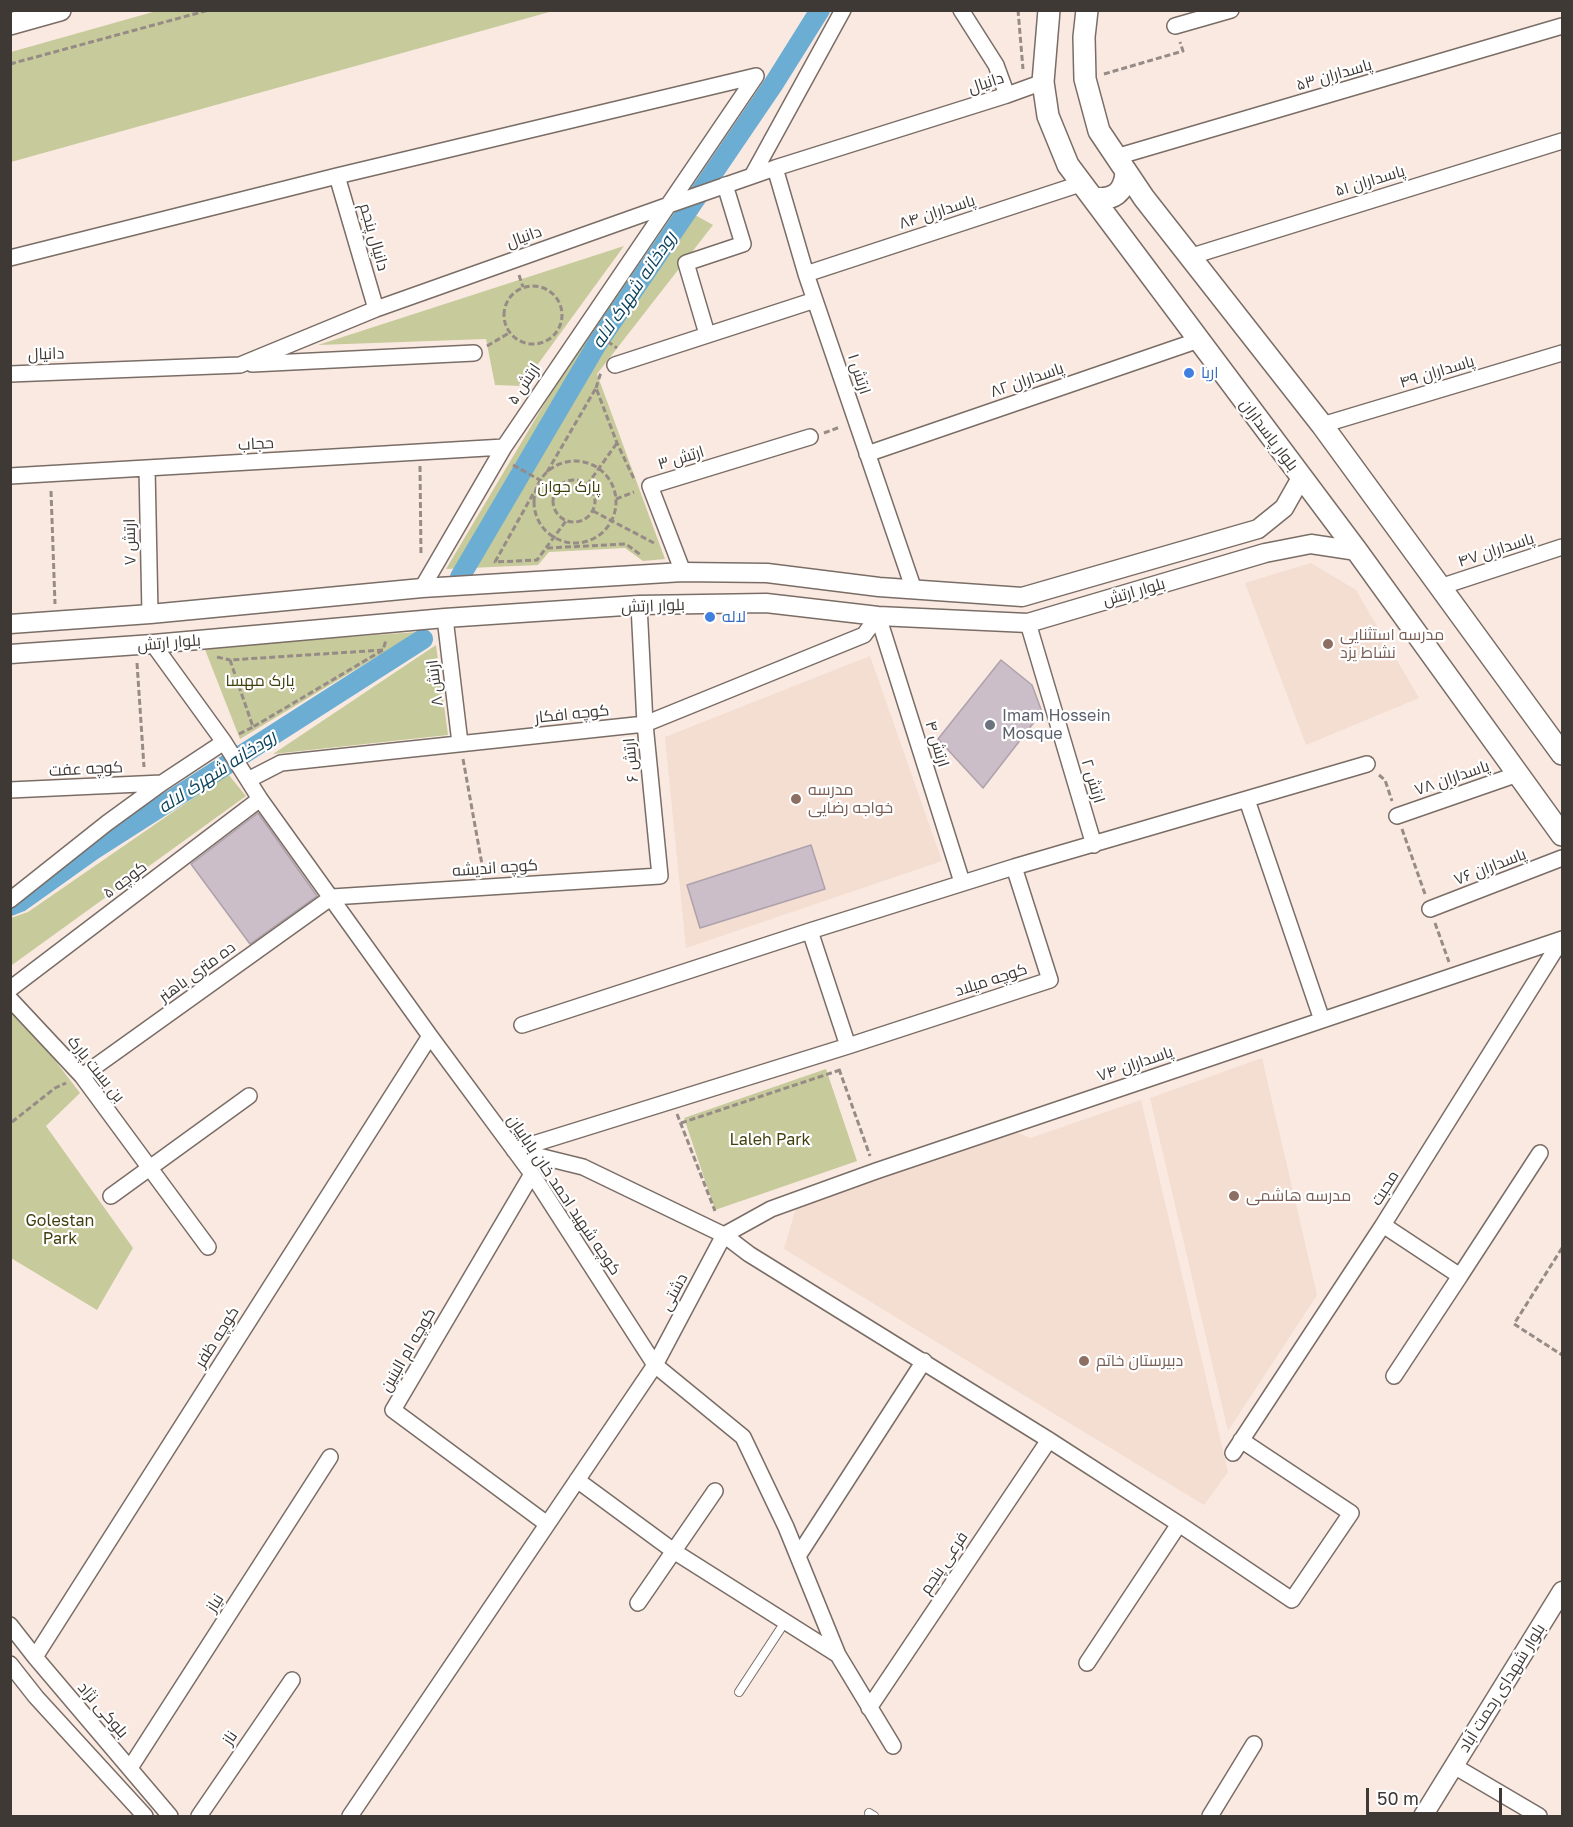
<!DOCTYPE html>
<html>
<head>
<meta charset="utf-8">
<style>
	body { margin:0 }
	#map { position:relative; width:1573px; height:1827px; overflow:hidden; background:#f9e9e1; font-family:"Golos Text",sans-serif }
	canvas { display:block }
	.frame { position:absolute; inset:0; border:12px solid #3f3936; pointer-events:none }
	.scale { position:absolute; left:1366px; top:1788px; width:136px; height:27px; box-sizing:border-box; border:3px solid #3f3936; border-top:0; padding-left:8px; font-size:18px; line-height:21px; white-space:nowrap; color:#3f3936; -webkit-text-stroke:4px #fff; paint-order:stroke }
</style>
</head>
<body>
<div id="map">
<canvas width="1573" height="1827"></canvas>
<div class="frame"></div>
<div class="scale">50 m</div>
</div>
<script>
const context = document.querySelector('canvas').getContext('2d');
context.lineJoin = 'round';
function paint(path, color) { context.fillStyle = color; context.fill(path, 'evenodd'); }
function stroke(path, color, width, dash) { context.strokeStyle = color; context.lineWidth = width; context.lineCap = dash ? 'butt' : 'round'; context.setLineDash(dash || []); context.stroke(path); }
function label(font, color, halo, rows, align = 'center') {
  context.font = font + ' "Golos Text",Cairo,sans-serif'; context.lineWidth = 4.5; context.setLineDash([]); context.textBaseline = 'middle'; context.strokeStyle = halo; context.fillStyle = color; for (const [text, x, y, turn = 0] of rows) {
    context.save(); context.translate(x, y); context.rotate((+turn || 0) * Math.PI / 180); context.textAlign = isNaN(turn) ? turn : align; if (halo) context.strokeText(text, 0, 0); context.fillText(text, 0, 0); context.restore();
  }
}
paint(new Path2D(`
	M1311 563 1356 590 1419 698 1306 745 1245 583Z
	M870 656 942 861 686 948 665 737Z
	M1262 1058 1317 1295 1228 1431 1150 1098Z
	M1141 1100 1228 1472 1204 1505 784 1249 796 1208 1016 1132 1030 1138Z`), '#f4ddd1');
paint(new Path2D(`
	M160 10H553V11L11 162V52Z
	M695 215 713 225 597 374 665 559 643 561 625 548 549 552 538 565 446 569 577 349 670 222Z
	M624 246 522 386 495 385 486 339 318 345Z
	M418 632 240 739 204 647Z
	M436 645 448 735 273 754Z
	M228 774 246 796 12 965 11 918 28 912Z
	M11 1003 80 1093 46 1126 133 1248 97 1310 11 1258Z
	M826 1069 857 1161 715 1210 684 1118Z`), '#c7ca9a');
stroke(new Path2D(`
	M460 577 597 344 773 85 820 10
	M10 906 20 902 93 850 423 639`), '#6badd3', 20);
const building = new Path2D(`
	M1001 660 1032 685 1042 712 983 788 938 739Z
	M258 813 317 896 250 944 191 864Z
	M811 845 825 889 700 928 687 885Z`);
paint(building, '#cbbec8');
stroke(building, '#ada1ab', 1.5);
const service = new Path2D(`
	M739 1692 785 1622
	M869 1813 874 1816`);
const minor = new Path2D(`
	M961 10 996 65 1007 95
	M1175 26 1231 10
	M1116 157 1562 26
	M775 168 806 274 914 590
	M337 176 376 309
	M752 176 843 10
	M1189 257 1562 141
	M10 258 337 176 756 76 504 447 422 588
	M806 274 1080 184
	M707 334 686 263 743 244 725 185
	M252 364 474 353
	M615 365 815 300
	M10 374 240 365 376 309 666 206 775 168 1007 95 1043 82
	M1322 425 1562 353
	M867 454 1199 340
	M147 468 150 614
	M10 476 504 447
	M683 572 650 486 810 437
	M1440 587 1562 547
	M878 616 962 882
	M445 618 460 743
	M1028 623 1094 845
	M153 644 224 742 260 799 430 1036 532 1174 655 1365 743 1437 786 1527 838 1655 893 1746
	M248 780 281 763 645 724 864 635 878 616
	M10 790 162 783
	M1247 800 1322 1020
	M1397 816 1518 774
	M10 900 107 823 162 783 224 742
	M1430 909 1562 858
	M810 931 848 1046
	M10 989 260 799
	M10 999 82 1076 208 1247
	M522 1025 810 931 1014 867
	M82 1076 332 897 660 876 645 724 639 605
	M514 1150 848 1046 1050 980 1014 867 1367 764
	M514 1150 583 1167 724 1235 749 1254 1049 1440 1179 1524 1087 1663
	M532 1174 393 1410 547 1524
	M111 1196 249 1096
	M1383 1225 1460 1276 1394 1376
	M724 1235 771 1209 876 1171 1562 939
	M1460 1276 1540 1153
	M1233 1453 1383 1225 1562 939
	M577 1480 675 1552 838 1655
	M1179 1524 1292 1600 1351 1513 1241 1440
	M798 1556 924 1361
	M638 1603 715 1491
	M10 1625 35 1657 170 1816
	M35 1657 430 1036
	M10 1664 36 1697 145 1816
	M869 1708 1049 1440
	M1454 1766 1539 1816
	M130 1768 330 1457
	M199 1816 292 1680
	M350 1816 655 1365 724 1235
	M1210 1816 1254 1744`);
const tertiary = new Path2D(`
	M10 624 150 614 422 588 683 572 767 573 879 587 1022 597 1258 529 1284 508 1301 478
	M10 654 153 644 445 618 639 605 766 603 878 616 1028 623 1265 553 1311 544 1357 551
	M1423 1816 1562 1591`);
const secondary = new Path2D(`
	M1049 10 1043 82 1048 116 1068 165 1357 551 1562 835
	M1087 10 1084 37 1085 79 1099 131 1144 198 1322 425 1562 754
	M10 24 60 10
	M1093 198C1113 201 1124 193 1126 173`);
stroke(service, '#7a6d66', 10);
stroke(minor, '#7a6d66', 18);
stroke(tertiary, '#7a6d66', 21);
stroke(secondary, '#7a6d66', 24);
stroke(new Path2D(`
	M1018 10 1023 69
	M10 64 209 10
	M1104 74 1183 51 1180 42
	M519 275 523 287
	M504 315a29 29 0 1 1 58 0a29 29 0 1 1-58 0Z
	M600 336 617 348
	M487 346 509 333
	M596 388 601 372
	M824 433 840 427
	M534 502a41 41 0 1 1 82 0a41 41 0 1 1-82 0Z
	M513 465 556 489
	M420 466 421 556
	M547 472 596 388 617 443 635 481
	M553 501a21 21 0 1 1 42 0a21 21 0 1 1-42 0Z
	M587 485 617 443
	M51 491 55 604
	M533 494 495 562 537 560 566 521
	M616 499 634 492
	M593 511 654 543
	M547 548 626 544 642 556
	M383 650 230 660 253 727 383 650 386 640
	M217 657 230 660
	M137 663 144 767
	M239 734 253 727
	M463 759 483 870
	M1379 775 1385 780 1392 801
	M1402 829 1425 894
	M1435 923 1449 962
	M839 1069 870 1156
	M677 1114 715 1211
	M12 1122 55 1088 66 1083
	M681 1123 840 1070
	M1562 1248 1514 1324 1562 1355`), '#968b86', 3, [6, 3]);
stroke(service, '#fff', 8);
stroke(minor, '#fff', 15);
stroke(tertiary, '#fff', 18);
stroke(secondary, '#fff', 21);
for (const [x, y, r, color] of [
	[1189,373,6,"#3f7fe0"],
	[710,617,6,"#3f7fe0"],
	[1328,644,6,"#8d6e63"],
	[990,725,6,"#6b7280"],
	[796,799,6,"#8d6e63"],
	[1234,1196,6,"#8d6e63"],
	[1084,1361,6,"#8d6e63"]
]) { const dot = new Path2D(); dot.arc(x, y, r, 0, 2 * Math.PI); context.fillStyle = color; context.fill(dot); stroke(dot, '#fff', 2); }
label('16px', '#3f3936', '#fff', [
	["پاسداران ۵۳",1334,75,-16],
	["دانیال",986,83,-18],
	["پاسداران ۵۱",1370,181,-17],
	["پاسداران ۸۴",937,212,-18],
	["دانیال پنجم",374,237,74],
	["دانیال",524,237,-20],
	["دانیال",46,354,-2],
	["پاسداران ۴۹",1437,372,-17],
	["ارتش ۱",859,374,72],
	["پاسداران ۸۲",1027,380,-19],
	["ارتش ۵",524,384,-56],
	["بلوار پاسداران",1269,435,53],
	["حجاب",256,444,-3],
	["ارتش ۳",681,458,-17],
	["ارتش ۷",130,542,-91],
	["پاسداران ۴۷",1496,550,-18],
	["بلوار ارتش",1134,592,-16],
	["بلوار ارتش",653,606,-2],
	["بلوار ارتش",169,643,-5],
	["ارتش ۸",435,683,-97],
	["کوچه افکار",572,714,-6],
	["ارتش ۴",937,744,73],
	["ارتش ۶",631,760,-95],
	["کوچه عفت",86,769,-3],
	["پاسداران ۷۸",1452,778,-19],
	["ارتش ۲",1093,781,73],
	["پاسداران ۷۶",1490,867,-21],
	["کوچه اندیشه",495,868,-4],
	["کوچه ۵",125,880,-37],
	["ده متری باهنر",197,972,-36],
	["کوچه میلاد",991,980,-18],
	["پاسداران ۷۴",1135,1064,-19],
	["بن بست پارک",96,1069,51],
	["محبت",1385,1188,-58],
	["کوچه شهید احمد خان باباییان",564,1195,56],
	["دشتی",674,1292,-62],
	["کوچه ظفر",217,1337,-58],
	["کوچه ام البنین",408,1350,-60],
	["فرعی پنجم",944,1563,-56],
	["نیاز",215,1603,-57],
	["بلوار شهدای رحمت آباد",1502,1688,-58],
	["بلوکی نژاد",103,1710,49],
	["ناز",230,1738,-56]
]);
label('16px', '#366cbe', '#fff', [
	["اریا",1201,373],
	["لاله",722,617]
], 'left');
label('16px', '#3f400c', '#fff', [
	["پارک جوان",569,487],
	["پارک مهسا",260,681],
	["Laleh Park",770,1140],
	["Golestan",60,1221],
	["Park",60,1239]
]);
label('16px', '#785e54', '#fff', [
	["مدرسه استثنایی",1340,635],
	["نشاط یزد",1340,653],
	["مدرسه",808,790],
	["خواجه رضایی",808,808],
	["مدرسه هاشمی",1246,1196],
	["دبیرستان خاتم",1096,1361]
], 'left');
label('16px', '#5b616d', '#fff', [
	["Imam Hossein",1002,716],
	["Mosque",1002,734]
], 'left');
label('italic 18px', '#0c435d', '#fff', [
	["رودخانه شهرک لاله",634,290,-56],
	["رودخانه شهرک لاله",217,772,-33]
]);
</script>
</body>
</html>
